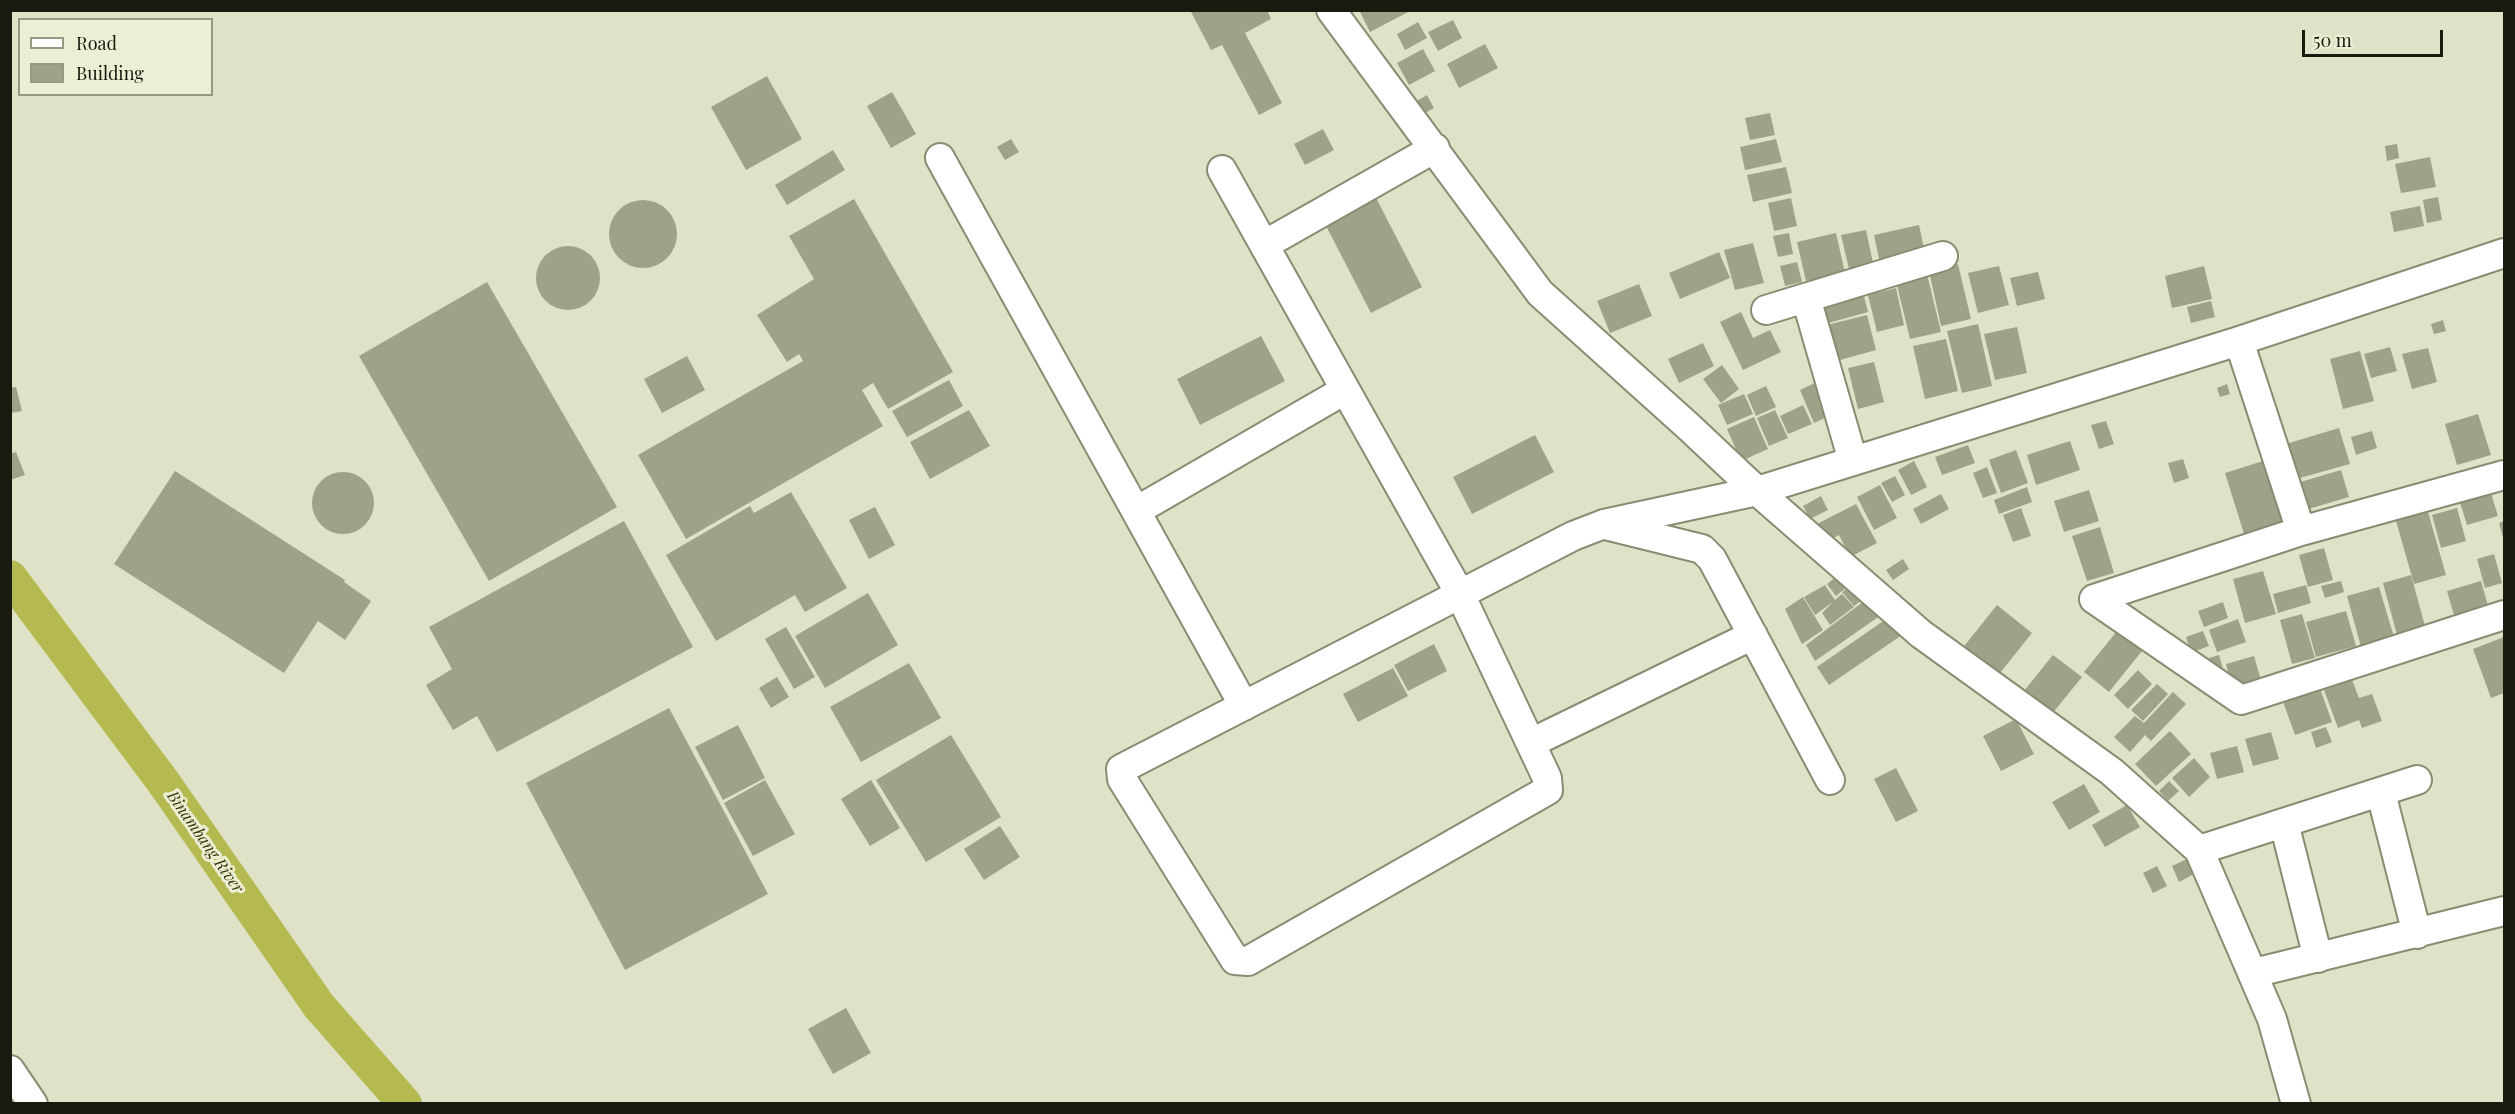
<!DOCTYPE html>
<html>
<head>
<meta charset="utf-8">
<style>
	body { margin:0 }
	#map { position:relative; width:2515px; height:1114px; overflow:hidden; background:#dfe2c6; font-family:"Playfair Display",serif }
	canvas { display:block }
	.frame { position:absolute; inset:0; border:12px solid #18190f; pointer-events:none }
	.legend { position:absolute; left:18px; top:18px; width:195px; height:78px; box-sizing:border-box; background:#ecefd3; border:2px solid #979985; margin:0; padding:8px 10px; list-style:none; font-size:18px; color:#18190f }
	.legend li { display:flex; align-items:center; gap:12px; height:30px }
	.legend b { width:30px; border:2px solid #979985 }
	.scale { position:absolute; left:2302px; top:30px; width:141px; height:27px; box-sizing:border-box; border:3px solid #18190f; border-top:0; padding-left:8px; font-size:18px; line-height:21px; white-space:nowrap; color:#18190f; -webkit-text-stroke:4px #ecefd3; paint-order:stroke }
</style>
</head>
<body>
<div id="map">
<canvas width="2515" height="1114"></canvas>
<div class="frame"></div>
<ul class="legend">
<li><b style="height:8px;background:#fff"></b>Road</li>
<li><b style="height:16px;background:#9fa288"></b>Building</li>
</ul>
<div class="scale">50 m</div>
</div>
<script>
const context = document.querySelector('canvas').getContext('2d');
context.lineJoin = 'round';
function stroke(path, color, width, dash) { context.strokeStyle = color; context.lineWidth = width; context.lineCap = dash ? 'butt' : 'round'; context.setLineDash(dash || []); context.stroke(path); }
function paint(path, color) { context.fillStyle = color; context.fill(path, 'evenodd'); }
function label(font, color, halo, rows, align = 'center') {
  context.font = font + ' "Playfair Display",serif'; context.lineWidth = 6; context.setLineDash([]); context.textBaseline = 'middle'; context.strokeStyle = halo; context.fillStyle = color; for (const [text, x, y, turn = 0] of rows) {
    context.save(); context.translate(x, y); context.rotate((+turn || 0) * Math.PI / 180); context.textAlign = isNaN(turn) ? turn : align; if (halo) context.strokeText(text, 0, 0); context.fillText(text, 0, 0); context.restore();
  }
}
stroke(new Path2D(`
	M10 577 164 783 319 1006 405 1104`), '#b4b950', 34);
paint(new Path2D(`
	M1195 10H1267L1271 19 1245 33 1282 103 1259 115 1222 45 1211 50 1191 12Z
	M1359 10H1412L1370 32Z
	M1453 20 1462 38 1438 51 1428 32Z
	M1418 22 1427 38 1405 50 1397 34Z
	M1485 44 1498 68 1459 88 1447 64Z
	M1423 49 1435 71 1409 85 1397 63Z
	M767 76 802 139 746 170 711 107Z
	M892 92 916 134 891 148 867 106Z
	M1427 95 1434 108 1420 116 1413 103Z
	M1770 113 1775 135 1750 140 1745 118Z
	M1323 129 1334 150 1305 165 1294 144Z
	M1011 139 1019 152 1005 160 997 147Z
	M1776 139 1782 162 1745 170 1740 147Z
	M2397 144 2399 158 2387 161 2385 146Z
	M833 150 845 170 787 205 775 185Z
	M2430 157 2436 187 2401 193 2395 164Z
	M1786 167 1792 193 1753 202 1747 175Z
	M1373 192 1422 287 1371 313 1322 218Z
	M2438 197 2442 220 2427 223 2423 200Z
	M1791 198 1797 226 1774 231 1768 203Z
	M854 199 953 372 888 409 873 383 862 390 883 426 686 539 638 455 803 361 799 354 787 362 757 315 814 279 789 236Z
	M609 234a34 34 0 1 1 68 0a34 34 0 1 1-68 0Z
	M2420 206 2424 226 2394 232 2390 212Z
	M1919 225 1925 253 1880 263 1874 235Z
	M1866 230 1873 263 1849 269 1841 235Z
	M1789 233 1793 254 1778 257 1773 236Z
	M1836 233 1845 273 1806 281 1797 242Z
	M1753 243 1764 283 1735 290 1724 250Z
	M536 278a32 32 0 1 1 64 0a32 32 0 1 1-64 0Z
	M1719 252 1730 278 1680 299 1669 273Z
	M1797 262 1802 282 1785 286 1780 266Z
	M1958 264 1971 319 1941 326 1929 271Z
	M1999 266 2009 305 1978 313 1968 273Z
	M2204 266 2212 299 2172 308 2165 276Z
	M2038 272 2045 299 2017 306 2010 278Z
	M1927 274 1941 332 1910 339 1896 281Z
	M487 282 617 507 489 581 359 356Z
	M1639 284 1652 316 1610 333 1597 301Z
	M1896 288 1904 325 1877 332 1868 295Z
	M1862 289 1868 312 1821 325 1815 302Z
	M2211 301 2215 317 2191 323 2187 307Z
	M1741 312 1753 338 1770 330 1781 352 1743 370 1720 322Z
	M1867 315 1876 350 1833 362 1823 326Z
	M2443 320 2446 331 2434 334 2431 324Z
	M1978 324 1992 386 1962 393 1947 331Z
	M2017 327 2027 373 1995 380 1984 334Z
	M1261 336 1285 381 1200 425 1177 379Z
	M1946 339 1958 391 1925 399 1913 346Z
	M1703 343 1714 366 1679 383 1668 359Z
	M2390 347 2397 371 2371 378 2364 354Z
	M2428 348 2437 382 2412 389 2402 354Z
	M2360 351 2374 401 2343 409 2330 359Z
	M687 356 705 390 662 413 644 379Z
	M1874 362 1884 402 1858 409 1848 368Z
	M1722 365 1739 389 1721 403 1703 379Z
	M949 380 963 406 907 437 892 411Z
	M1817 382 1832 415 1814 423 1800 390Z
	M2227 384 2230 394 2220 397 2217 388Z
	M1766 386 1776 407 1756 416 1747 395Z
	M16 387 22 411 10 413V388Z
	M1744 394 1753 414 1727 425 1718 405Z
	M1803 405 1812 424 1788 434 1780 416Z
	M969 410 990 446 930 479 910 442Z
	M1775 410 1788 438 1769 446 1757 418Z
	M2478 414 2491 455 2457 465 2445 424Z
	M1754 417 1768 449 1741 461 1727 429Z
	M2106 421 2114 444 2099 449 2091 425Z
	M2339 428 2350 464 2289 481 2279 446Z
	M2372 431 2377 448 2356 455 2351 437Z
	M1535 435 1554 472 1472 514 1453 477Z
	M2070 441 2080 470 2036 485 2027 455Z
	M1968 445 1975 463 1942 475 1935 457Z
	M2016 450 2028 483 2001 493 1989 460Z
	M16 452 25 475 10 480V454Z
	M2183 459 2189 478 2174 483 2168 463Z
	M1914 461 1927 487 1911 495 1898 470Z
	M2263 461 2284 524 2245 537 2225 473Z
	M1987 467 1997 493 1983 498 1973 473Z
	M2341 470 2349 497 2305 510 2297 483Z
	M175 471 345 580 344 582 371 601 345 640 318 621 284 673 114 564Z
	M312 503a31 31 0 1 1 62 0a31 31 0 1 1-62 0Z
	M1895 476 1905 495 1892 502 1881 483Z
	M1880 485 1897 518 1874 530 1857 497Z
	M2027 487 2032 502 1999 514 1994 500Z
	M2089 490 2099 521 2064 532 2054 501Z
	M2490 490 2498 516 2467 525 2459 499Z
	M791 492 847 588 805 612 795 595 716 641 666 555 750 506 754 513Z
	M1941 494 1949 509 1921 524 1913 509Z
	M1821 496 1828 510 1810 519 1803 506Z
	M1856 504 1877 543 1850 557 1839 535 1823 544 1813 526Z
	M2426 505 2446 575 2414 584 2394 514Z
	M875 507 895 545 869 559 849 520Z
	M2021 508 2031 536 2013 542 2003 515Z
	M2457 508 2466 541 2441 548 2432 515Z
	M624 521 693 647 497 752 477 716 453 730 426 685 452 669 429 627Z
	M2504 521V541L2499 523Z
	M2100 527 2114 573 2087 581 2072 536Z
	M2324 548 2333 580 2308 587 2299 555Z
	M2494 554 2502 583 2485 588 2477 559Z
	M1903 559 1909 569 1893 580 1886 570Z
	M2263 571 2276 614 2245 623 2233 579Z
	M1838 575 1850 584 1836 596 1827 584Z
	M2411 575 2425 626 2397 635 2383 583Z
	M2341 581 2344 592 2325 598 2321 586Z
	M2481 581 2488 606 2454 615 2447 591Z
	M1854 583 1868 595 1854 606 1842 592Z
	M1825 585 1835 600 1842 594 1854 607 1830 625 1822 613 1833 602 1815 615 1804 597Z
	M2306 585 2311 603 2278 613 2273 594Z
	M2379 587 2394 637 2361 647 2347 596Z
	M868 593 898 645 825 688 795 636Z
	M1803 597 1823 630 1802 644 1785 609Z
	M1868 598 1884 613 1815 661 1806 645Z
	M2223 602 2228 618 2204 627 2198 611Z
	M1997 605 2032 633 1996 678 1961 650Z
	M2346 611 2356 646 2316 657 2306 622Z
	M2302 614 2315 658 2292 664 2280 620Z
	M1889 617 1902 635 1829 685 1817 667Z
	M2238 619 2246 642 2217 652 2209 630Z
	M786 627 815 677 794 689 765 639Z
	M2117 631 2142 651 2109 692 2084 672Z
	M2203 631 2209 646 2191 653 2186 637Z
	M2504 637V693L2491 698 2473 649Z
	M1434 644 1447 671 1408 691 1394 665Z
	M2053 655 2082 677 2047 720 2019 697Z
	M2219 655 2226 679 2215 682 2209 658Z
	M2254 656 2263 687 2234 695 2226 664Z
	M909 663 941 718 861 762 830 707Z
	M1393 668 1408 696 1358 722 1343 694Z
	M2138 670 2152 684 2128 709 2114 695Z
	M777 677 789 697 771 708 759 688Z
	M2352 680 2359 698 2372 694 2382 721 2362 728 2359 720 2338 728 2324 690Z
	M2318 683 2332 722 2295 735 2281 696Z
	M2157 684 2168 694 2143 721 2131 710Z
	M2173 692 2186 704 2151 741 2145 735 2130 752 2114 737 2135 716 2144 723Z
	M669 708 768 894 625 970 526 783Z
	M2016 719 2034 754 2001 771 1983 736Z
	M738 725 765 778 723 800 695 747Z
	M2326 727 2332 742 2316 748 2311 732Z
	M2170 731 2191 754 2156 786 2135 764Z
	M2271 732 2279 759 2253 766 2245 739Z
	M951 735 1001 817 926 862 876 780Z
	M2237 746 2244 772 2217 779 2210 753Z
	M2194 758 2210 777 2189 797 2172 778Z
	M1896 768 1918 811 1896 822 1874 779Z
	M765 780 795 834 753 856 724 803Z
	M871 780 900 828 870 846 841 799Z
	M2169 781 2179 791 2168 801 2159 791Z
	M2084 784 2100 812 2069 830 2052 802Z
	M2127 805 2140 827 2105 847 2092 825Z
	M1000 826 1020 857 984 880 964 849Z
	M2187 859 2194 874 2179 882 2172 866Z
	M2157 866 2167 886 2153 893 2143 873Z
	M846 1008 871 1053 833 1074 808 1029Z`), '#9fa288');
const minor = new Path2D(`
	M1331 10 1540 293 1689 427 1757 491 1921 634 2112 772 2199 850 2272 1019 2296 1104
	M940 158 1244 706
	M1222 170 1460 594 1547 778 1548 790 1248 961 1235 960 1122 779 1121 769 1573 536 1604 524 1757 491 2239 341 2504 253
	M1264 245 1435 148
	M1806 298 1853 461
	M1766 310 1943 256
	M2239 341 2301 531
	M1136 511 1345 390
	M1609 526 1702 549 1712 559 1830 780
	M2094 599 2241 700 2504 615
	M2094 599 2301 531 2504 475
	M1531 743 1753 635
	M2381 793 2417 934
	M2284 823 2318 958
	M2199 850 2417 780
	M2254 973 2504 911
	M10 1070 33 1104`);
stroke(minor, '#898c72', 32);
stroke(minor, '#fff', 28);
label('italic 16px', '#343608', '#ecefd3', [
	["Binambang River",205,842,55]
]);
</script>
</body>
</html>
